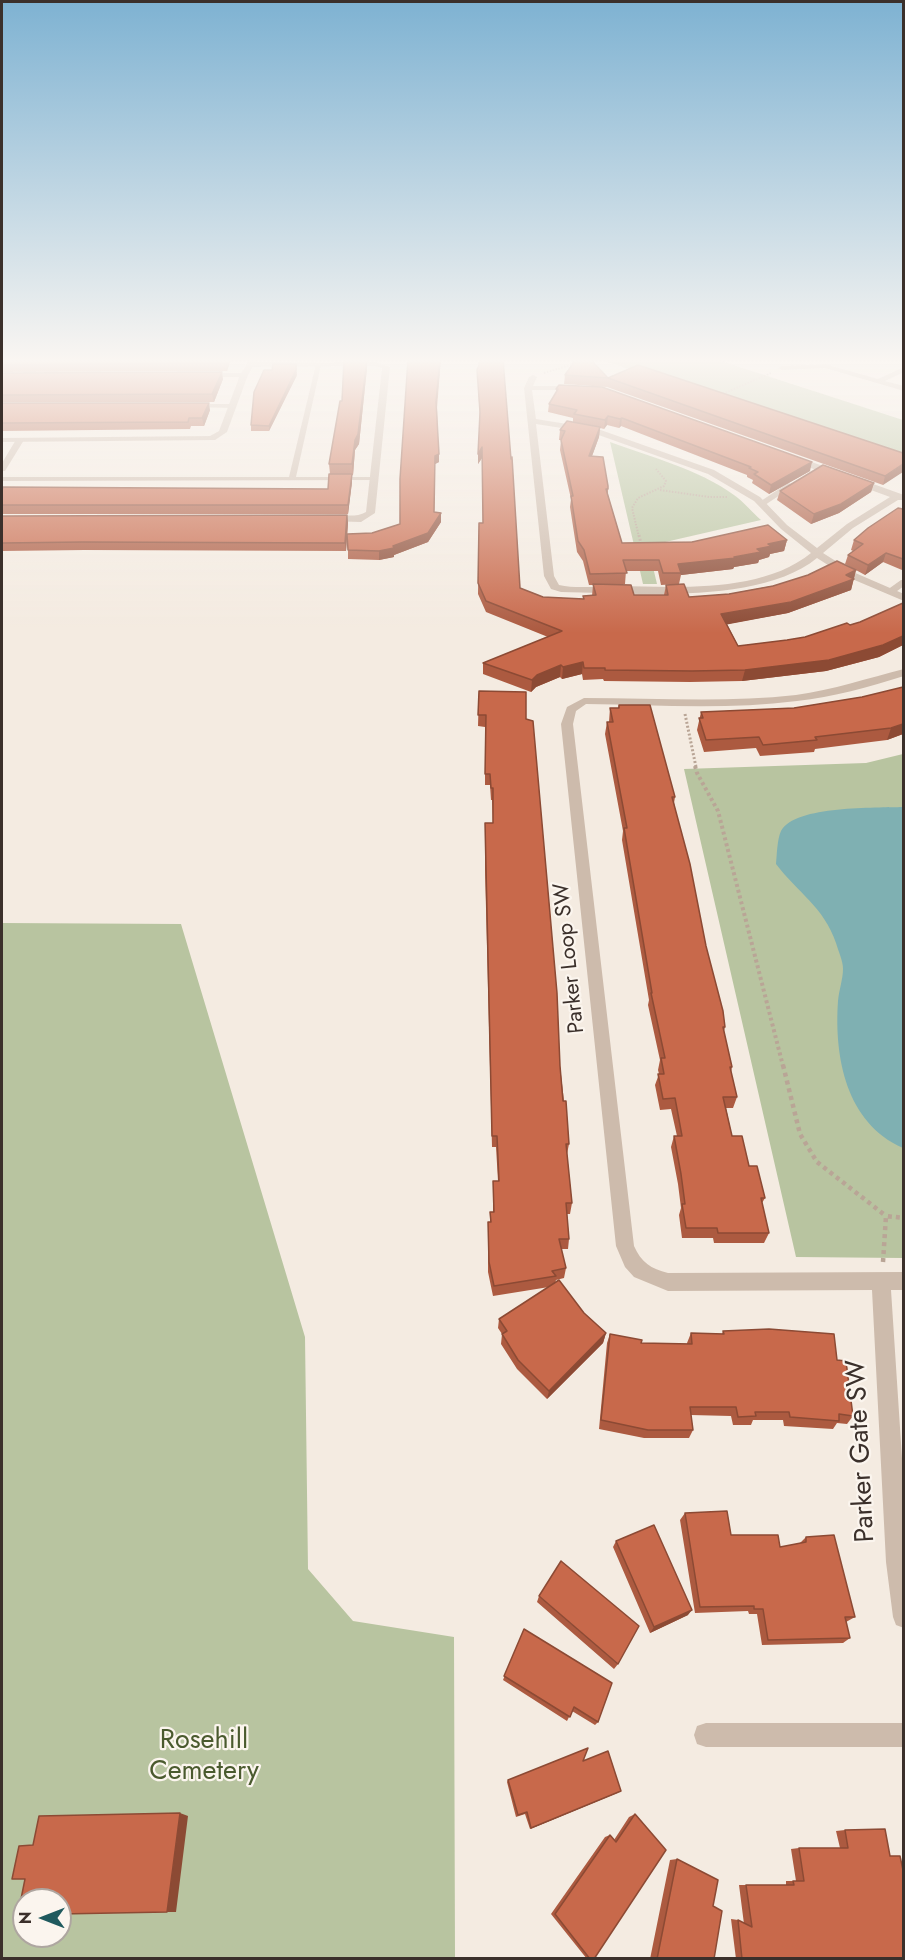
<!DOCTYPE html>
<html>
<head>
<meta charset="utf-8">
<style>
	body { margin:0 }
	#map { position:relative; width:905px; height:1960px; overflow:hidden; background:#f4ebe1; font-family:Jost,sans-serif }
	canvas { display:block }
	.frame { position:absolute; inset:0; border:3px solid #3b302b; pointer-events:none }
	.north { position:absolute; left:12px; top:1888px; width:60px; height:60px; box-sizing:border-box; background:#fbf5ee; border:2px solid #aea6a0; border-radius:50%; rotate:270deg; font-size:16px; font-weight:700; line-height:24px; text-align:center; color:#3b302b }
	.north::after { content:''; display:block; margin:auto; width:21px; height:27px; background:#1f5a5e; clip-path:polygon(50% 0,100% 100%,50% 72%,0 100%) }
</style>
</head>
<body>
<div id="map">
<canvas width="905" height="1960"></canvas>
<div class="frame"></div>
<div class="north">N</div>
</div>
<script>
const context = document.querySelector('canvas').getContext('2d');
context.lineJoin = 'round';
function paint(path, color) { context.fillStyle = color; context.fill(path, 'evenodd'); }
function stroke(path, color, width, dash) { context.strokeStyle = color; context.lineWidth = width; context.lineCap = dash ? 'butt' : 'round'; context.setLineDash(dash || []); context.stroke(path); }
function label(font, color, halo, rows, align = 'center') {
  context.font = font + ' Jost,sans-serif'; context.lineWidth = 4.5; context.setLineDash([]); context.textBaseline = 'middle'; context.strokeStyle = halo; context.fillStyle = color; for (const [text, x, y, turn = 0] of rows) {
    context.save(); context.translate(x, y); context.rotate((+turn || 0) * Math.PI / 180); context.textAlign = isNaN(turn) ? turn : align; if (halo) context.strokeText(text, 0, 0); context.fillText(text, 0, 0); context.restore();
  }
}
paint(new Path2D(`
	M599 359H715L903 420V460Z
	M610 442C651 457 698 469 734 495 744 502 752 512 761 520L648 546 657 584H643Z
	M903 754V1258L796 1257 684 769 866 763Z
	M2 923 181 924 305 1337 308 1569 353 1621 454 1637 455 1958H2ZM24 1900H60V1936H24Z`), '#b8c4a0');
paint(new Path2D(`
	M903 807H904L903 1148C846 1123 834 1057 838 1001 839 990 843 979 843 969 843 961 838 950 836 943 824 907 797 892 776 864 777 854 777 840 781 831 795 805 877 808 903 807Z`), '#7fb0b2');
stroke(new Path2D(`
	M607 359 638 368
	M544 373 574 364
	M720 395 771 373
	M660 490 709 497H727
	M639 537 632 508 638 498 664 486 666 481 656 469`), '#b9a596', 2, [1.5, 1.5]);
stroke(new Path2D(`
	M639 535 642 548
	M685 714 696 767`), '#b9a596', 3, [2, 2]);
stroke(new Path2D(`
	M695 766 697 773 718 811 783 1066`), '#b9a596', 4, [3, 3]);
stroke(new Path2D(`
	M783 1065 800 1134 817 1162 886 1216
	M883 1262 886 1216 904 1218`), '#b9a596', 4.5, [4, 4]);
paint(new Path2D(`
	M316 364 321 365 296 477H375L377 478V480L2 481V477H289Z
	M195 404H233L236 406 233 408 193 407 192 406Z
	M788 483 795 485 765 505 758 503Z
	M901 580H904V586L893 594H887V590Z`), '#cdbbac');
paint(new Path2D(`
	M374 362 390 367 375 513 361 522 325 521 323 519C336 511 353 520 366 512L382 368 374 366 249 367 245 365 249 363Z
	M825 364 878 379 904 367V372L885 381 904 386V391L825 368 782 370 778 368 782 366Z
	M199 373H244L248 375 244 377H199Z
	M533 375 537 377 533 386H576L580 388 576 390H532L536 419 598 429 714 470 760 497 787 525 817 548 847 524 890 497 789 460V456H795L904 495V500H898L853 528 823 553 853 572 904 594V601L845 576 817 558C760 605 632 593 561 592L551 589 544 576 524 388 529 377ZM536 424 593 433 708 474 754 501 781 529 811 553C762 593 679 587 619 586 600 586 577 589 559 585L554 576Z
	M20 438 24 440 5 471H2V463L17 438Z
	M904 669V676C869 687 833 697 797 701 727 710 656 705 586 704L576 711 573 724 634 1246C641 1262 651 1269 668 1273L904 1272V1290H891L904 1489V1628L896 1625 893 1617 886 1562 872 1290 668 1291 634 1277 625 1267 616 1246 561 724 567 707 584 698C654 698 726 703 796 695 833 690 868 678 904 669Z
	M706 1723H904V1747H706L697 1744 694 1735 697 1726Z`), '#cdbbac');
paint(new Path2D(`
	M250 359H257L248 375 227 432 215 440 2 442V438L210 436 219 431 240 375Z`), '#cdbbac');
paint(new Path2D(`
	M2 359H231L227 371 2 372Z
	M276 359H297V360L276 361Z
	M408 359H441L437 408 439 462 435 464 434 512 441 522 428 542 394 555V557L379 560 348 559V550L372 533 400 524Z
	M367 368 359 444 355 450 353 475H352V482L348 514H2V490L328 489 330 474 329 464 342 401Z
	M477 370 520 588 543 597 583 599V596H592L593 585H589L583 561 577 552 570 507 571 499 560 450 561 440H559L560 430 573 422V418L548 412 549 404 556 393V389L810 471 769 494 752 483 753 480 747 477V475L621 426 619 428 607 425 604 429 600 428 599 437 592 456 608 489V495L622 543 787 540 784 551 770 554 769 557 759 560 758 563 734 567 733 569 681 575 679 584 661 585 658 571H626L625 584H610L634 595H664L666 585 689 597 729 594 856 570 851 590 788 613 727 624 738 646 787 640 805 637 850 625 860 622 903 603V645L879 657 826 671 742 681 690 682 604 681 603 679 583 680 582 674 562 679 560 677 536 687 531 692 483 674V663L548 637 486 612 478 594 479 523H483L482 458 478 464 480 420Z
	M2 373 223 379 214 402H2Z
	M297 375 269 431H251V425Z
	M565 375 608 378 903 453 883 485 607 387 564 384Z
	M2 403 210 410 204 426H191L190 429 3 431 2 433Z
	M874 483 871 492 839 513 811 524 777 500 780 491Z
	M903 509V568L902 570 883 562 865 575 845 564 848 555 853 551 851 550 854 540Z
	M347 515 348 523 346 551 85 550 2 551V516Z
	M479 691 526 719 560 1066 569 1144 567 1154 572 1203 570 1214H567L569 1239 568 1249H561L566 1268 564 1278 556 1280 555 1283 584 1313 606 1333 603 1343 547 1399 517 1369 501 1344 502 1334 498 1328 499 1319 549 1287 493 1296 488 1272V1222H490V1212H493V1181H498L496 1147H492L485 869V823H493L492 800H491L490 785H485V727L478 726Z
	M862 697 903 734 887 740 815 749 814 752 760 756 756 748 704 752 697 730 701 712 794 708Z
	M619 705 675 797 674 803 706 946 725 1027 724 1031 732 1067 731 1072 737 1097 733 1108H726L732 1136 749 1166 765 1198 762 1203 769 1233 764 1243H714L713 1238H682L679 1215 681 1208 678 1184 671 1147 674 1136H677L671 1109 660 1110 655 1085 659 1074 658 1070 660 1060 648 1005 649 1000 622 840 623 831 605 734 607 722H609L610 708H618Z
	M723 1331 837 1360 853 1416 847 1424 837 1423 833 1429 784 1426 783 1420H753L751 1425H733L731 1416 691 1415 693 1430 689 1438H644L599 1429 607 1343 610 1334 641 1343 687 1344V1343L691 1333 722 1334Z
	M685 1513 731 1535 780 1547 799 1544 806 1537 855 1617 846 1622 850 1638 843 1643 762 1645 757 1614H749L748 1611 695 1613 680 1520Z
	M616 1541 688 1615 650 1633 613 1547Z
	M539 1596 618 1664 614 1669 537 1602Z
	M524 1629 598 1722 595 1725 572 1711 567 1721 503 1680Z
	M583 1761 617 1793 530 1829 525 1814 516 1817 507 1782 508 1780Z
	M635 1814 590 1959H587L551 1914 605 1837 610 1835 614 1840 629 1817Z
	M845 1830 903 1959H736L731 1919 738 1920 744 1924 739 1885H786V1881H796L791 1849 799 1848H840L836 1831Z
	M677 1859 714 1959H650L670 1860Z`), '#ac5a40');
paint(new Path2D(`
	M227 359H231L227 371 226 363Z
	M367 359V368L359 444 355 450 353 475 352 464 355 440Z
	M440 359H441L436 410V402Z
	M296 364 297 375 269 431V426Z
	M222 372 223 379 214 402 212 394Z
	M209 403 210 410 204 426 202 418Z
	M608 416 607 425 604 429 605 420Z
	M622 418 621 426 619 428 620 419Z
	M600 427 599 437 588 467 589 456Z
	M482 447V458L478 464V454Z
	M439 454V462L435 464V456Z
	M812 462 810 471 769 494 771 485Z
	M903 464V472L883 485 885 476Z
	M352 474V482L348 514V505Z
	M874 483 871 492 839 513 811 524 814 514Z
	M441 513V522L428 542 394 555V557L379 560V551L393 546Z
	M347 515 348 523 346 551 345 543Z
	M787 540 784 551 770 554 769 557 759 560 758 563 734 567 733 569 681 575 678 564 734 557 757 549 768 544Z
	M886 553 883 562 865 575 868 565Z
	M856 570 851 590 788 613 719 626 721 614 846 575Z
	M903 636V645L879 657 826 671 742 681 745 670Z
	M583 662 582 674 562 679 563 667Z
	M561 665 560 677 536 687 531 692 532 680 537 675Z
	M903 724V734L887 740 891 728Z
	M606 1333 603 1343 547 1399 549 1391Z
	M692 1610 688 1615 650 1633 654 1627Z
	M621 1791 617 1793 530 1829 531 1828Z
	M180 1813 188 1816 176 1912H167Z`), '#8c4a34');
const building = new Path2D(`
	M2 359H227L226 363 2 365Z
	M344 359H367L358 434 355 440 352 464H329L340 401H342Z
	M408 359H440L436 402 439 454 435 456 434 512 441 513 428 533 393 546 394 548 379 551 348 550 347 534 372 533 400 524V479Z
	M481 359H503L511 459 512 457 520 588 543 597 584 599 583 596 596 595 593 584 631 585 634 595H668L666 585 684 584 689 597 729 594 773 586 808 575 837 561 856 570 846 575 854 579 791 602 721 614 738 646 787 640 805 637 847 623 850 625 860 622 903 603V636L883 645 829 660 745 670 692 671 605 670V668H584L583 662 563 667 561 665 537 675 532 680 483 663 562 631 486 601 478 583 479 523H483L482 447 478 454 480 412 477 370Z
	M576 359H590L608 378 638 365 903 453V464L885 476 608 378 565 375Z
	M273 364H296V370L269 426 251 425 254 392 264 370H272Z
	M222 372 212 394 2 395V373Z
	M559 385 602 387 812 462 771 485 754 474 758 472 749 468 751 467 622 418 620 419 608 416 605 420 574 414 577 410 549 404 558 389H556Z
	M2 403H209L202 418H189L188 422 2 423Z
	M567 421 600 427 589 456 603 457 608 486V489H606L622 543 692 542 768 525 787 540 768 544 772 546 757 549 761 552 734 557 736 558 678 564 681 573H663L659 560H623L627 573 590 574 584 550 578 541 571 496H573L561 440 565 431 560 430Z
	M823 465 874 483 841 504 814 514 780 491Z
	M329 474H352L348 505H2V490L3 487 328 489Z
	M898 508 903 509V559L886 553 868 565 848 555 863 544 854 540 868 528Z
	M347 515 345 543 83 542 2 543V516Z
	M903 687V724L891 728 815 737 817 740 763 745 759 737 706 740 699 718H703L701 712 794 708 862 697Z
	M479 691 526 692V719L533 721 557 993 560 1066 563 1101H566L569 1144H566L572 1203H566L569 1239H559L566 1268 552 1271 556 1276 494 1286 489 1262 488 1222H491L490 1212H494L493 1181H499L497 1136H492L485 823H493V788H491L490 774H485L486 715H478Z
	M619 705H650L675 797H672L690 864 706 946 723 1011 725 1027H723L732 1067H730L737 1097H723L732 1136H742L749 1166H757L765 1198H761L769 1233H718L717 1228H686L682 1204H685L681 1174 674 1136H682L675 1098 663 1099 658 1074H664L661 1058H665L651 993H652L624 828H627L607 722H613L610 708H619Z
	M559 1280 584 1313 606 1333 549 1391 518 1360 502 1334 507 1331 499 1319Z
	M769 1329 834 1334 837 1360 846 1361 853 1416 839 1414V1421L790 1417 789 1412H755L756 1416 738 1417 736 1407H690L693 1430H648L601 1420 610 1334 642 1340 641 1343 692 1344 691 1333 724 1334 723 1331Z
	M727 1511 731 1535H778L780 1547 806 1542V1537L834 1535 855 1617H845L850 1638 768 1640 763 1609H754V1606L700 1607 685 1513Z
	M654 1525 692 1610 654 1627 616 1541Z
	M561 1561 639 1626 618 1664 539 1596Z
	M524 1629 612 1683 598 1722 574 1707 570 1717 504 1676Z
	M588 1748 583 1761 608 1751 621 1791 531 1828 527 1812 518 1815 508 1780Z
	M180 1813 167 1912 60 1914V1900H24V1914H18L25 1879H12L19 1846 33 1845 39 1816Z
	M635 1814 666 1850 594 1959H590L555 1914 610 1835 616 1842Z
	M885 1829 890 1856H900L903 1870V1959H742L738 1920 752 1927 746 1885H794L793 1881H804L799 1848H848L845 1830Z
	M677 1859 718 1880 713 1906 722 1911 714 1959H657Z`);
paint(building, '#c8694b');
stroke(building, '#8c4a34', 1.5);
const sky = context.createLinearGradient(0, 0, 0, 633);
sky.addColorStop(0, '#7eb2d2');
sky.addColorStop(0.57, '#faf6f2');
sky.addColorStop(1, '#faf6f200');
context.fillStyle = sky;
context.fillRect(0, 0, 905, 633);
label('22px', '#3b302b', '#fbf5ee', [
	["Parker Loop SW",570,958,-96]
]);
label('27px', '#3b302b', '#fbf5ee', [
	["Parker Gate SW",862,1451,-93]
]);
label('27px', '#4a5a2e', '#fbf5ee', [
	["Rosehill",204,1741],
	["Cemetery",204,1772]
]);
</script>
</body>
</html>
